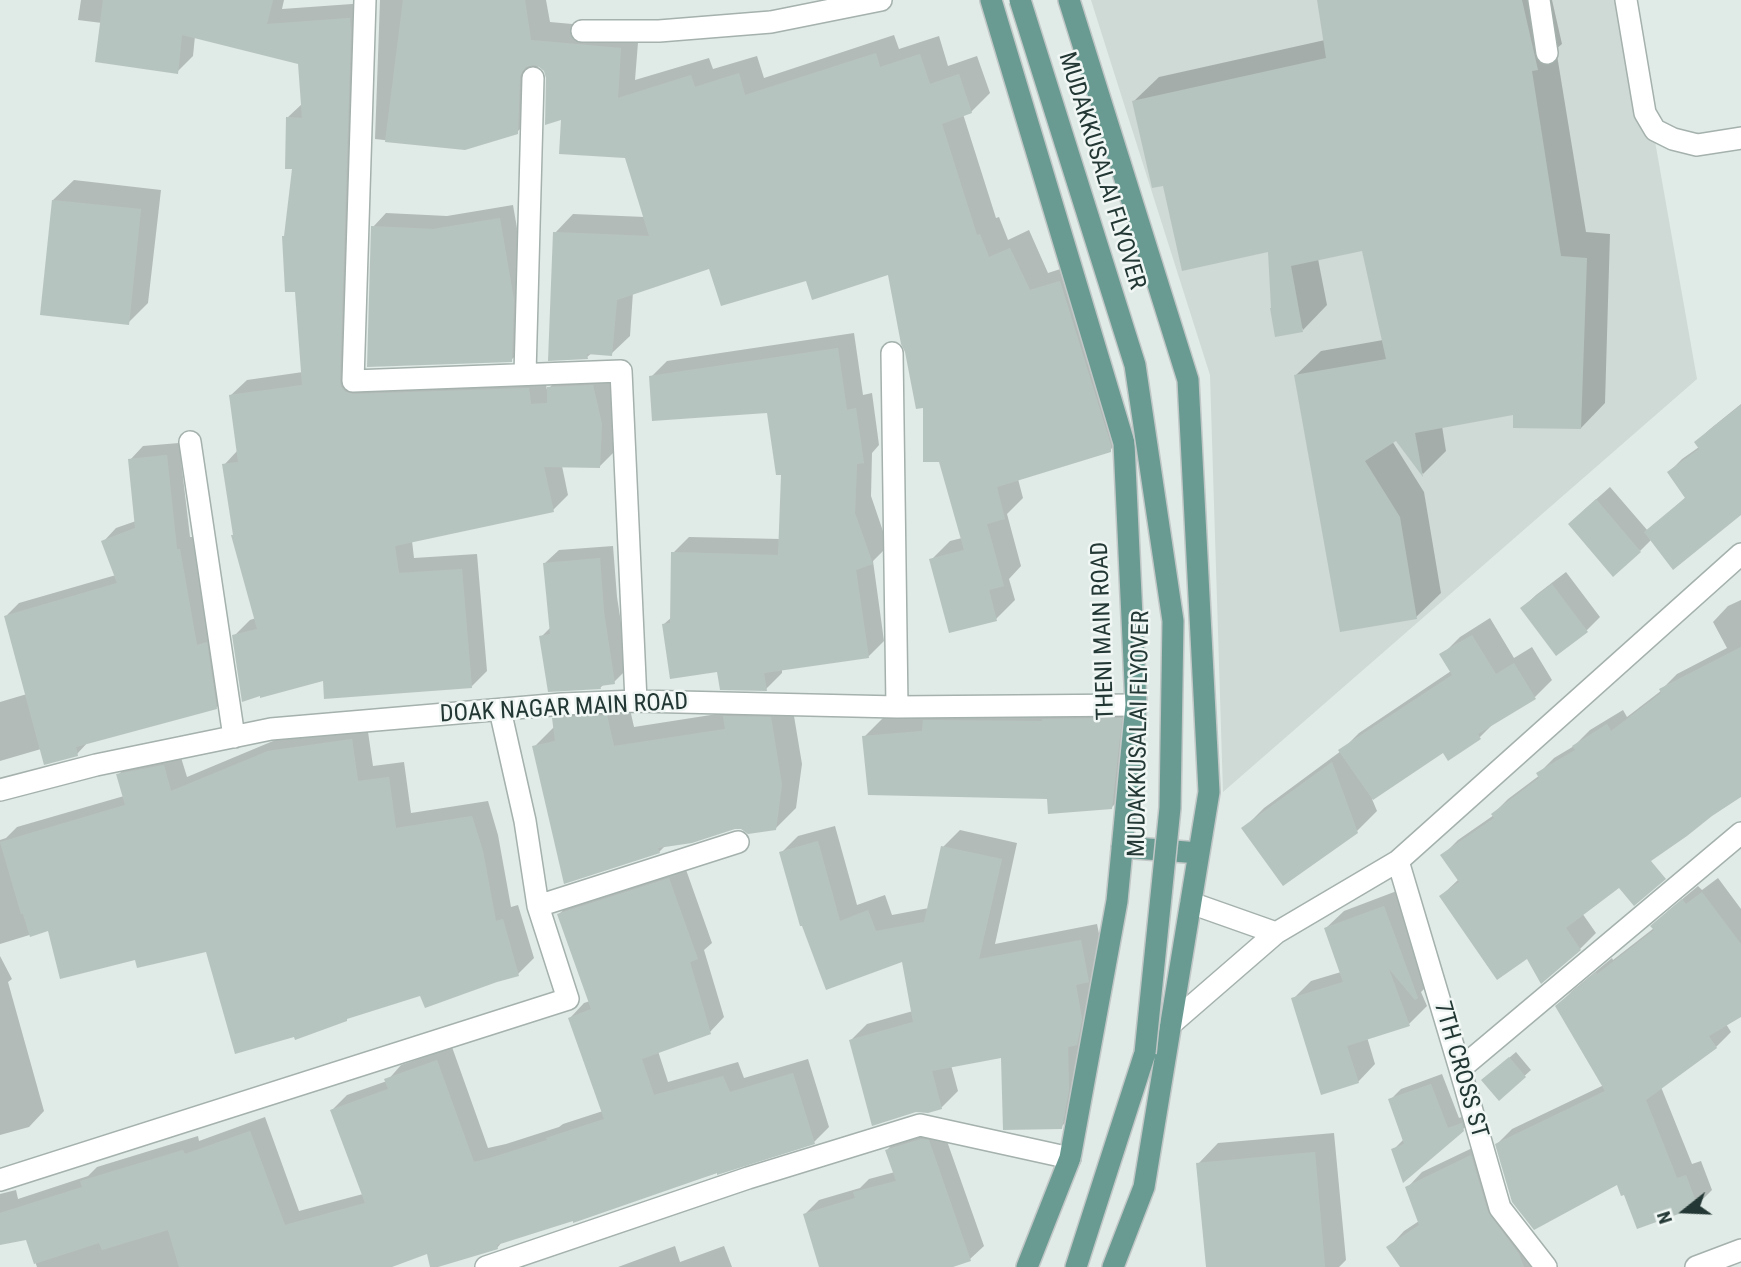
<!DOCTYPE html>
<html>
<head>
<meta charset="utf-8">
<style>
	body { margin:0 }
	#map { position:relative; width:1741px; height:1267px; overflow:hidden; background:#e0eae6; font-family:"Roboto Condensed",sans-serif }
	canvas { display:block }
	.north { position:absolute; left:1650px; top:1176px; width:70px; height:70px; -webkit-text-stroke:5px #f0f7f4; paint-order:stroke; rotate:252deg; font-size:19px; font-weight:700; line-height:28px; text-align:center; color:#233834 }
	.north::after { content:''; display:block; margin:auto; width:24px; height:32px; background:#233834; clip-path:polygon(50% 0,100% 100%,50% 72%,0 100%) }
</style>
</head>
<body>
<div id="map">
<canvas width="1741" height="1267"></canvas>
<div class="north">N</div>
</div>
<script>
const context = document.querySelector('canvas').getContext('2d');
context.lineJoin = 'round';
function paint(path, color) { context.fillStyle = color; context.fill(path, 'evenodd'); }
function stroke(path, color, width, dash) { context.strokeStyle = color; context.lineWidth = width; context.lineCap = dash ? 'butt' : 'round'; context.setLineDash(dash || []); context.stroke(path); }
function label(font, color, halo, rows, align = 'center') {
  context.font = font + ' "Roboto Condensed",sans-serif'; context.lineWidth = 5; context.setLineDash([]); context.textBaseline = 'middle'; context.strokeStyle = halo; context.fillStyle = color; for (const [text, x, y, turn = 0] of rows) {
    context.save(); context.translate(x, y); context.rotate((+turn || 0) * Math.PI / 180); context.textAlign = isNaN(turn) ? turn : align; if (halo) context.strokeText(text, 0, 0); context.fillText(text, 0, 0); context.restore();
  }
}
paint(new Path2D(`
	M1091 0H1630L1697 379 1223 792 1210 375Z`), '#cfd9d5');
paint(new Path2D(`
	M81 0H284L282 9 366 3 356 371 544 373 547 390 565 372 609 370 617 408 615 451 600 466H562L568 495 553 510 412 541 414 558 477 554 487 671 471 687 324 679 234 636 250 620 256 618 235 534 224 465 238 450 231 395 247 380 303 372 294 167 287 118 303 103 300 62 195 36 193 56 177 72 102 23 78 20Z
	M380 0H546L550 22 639 30 635 80 709 58 713 69 757 56 764 78 894 35 899 49 939 36 948 66 977 56 990 93 971 112 963 114 996 218 999 217 1008 240 1029 230 1048 273 1079 263 1129 432 1110 450 1018 479 1023 498 1007 514 1021 566 1009 579 1015 600 996 619 931 560 950 541 962 538 924 406 890 273 807 279 710 267 633 292 630 336 611 354 592 353 587 357 555 233 573 214 645 217 626 156 563 118 546 70 538 63 536 113 517 132 464 149 375 139Z
	M1318 0H1552L1562 44 1556 49 1586 232 1610 234 1605 403 1581 428 1515 413 1442 426 1446 451 1423 474 1396 438 1392 441 1424 492 1441 593 1416 617 1296 375 1321 351 1383 340 1364 249 1318 259 1327 305 1303 330 1270 249 1164 184 1134 101 1159 77 1325 40Z
	M74 180 161 190 148 303 128 323 53 200Z
	M513 205 527 286 525 347 511 360 373 227 386 213 447 216Z
	M854 333 863 395 872 393 879 445 872 453 871 496 888 546 873 561 884 641 868 657 782 669V673L766 689 719 670 664 624 672 617 673 553 689 537 781 539 782 473 768 411 651 377 667 361Z
	M1741 404V506L1651 540 1640 551 1584 510 1610 487 1648 531 1686 497 1669 472 1682 459 1699 447 1696 442 1710 429Z
	M179 443 190 537H193L209 633 229 694 216 708 89 741 77 754 41 749 0 761V702L27 694 5 617 19 603 116 575 103 542 116 528 136 521 130 460 143 446Z
	M613 546 617 597 628 668 614 682 605 683 600 688 541 637 551 627 545 563 559 550Z
	M1566 572 1600 617 1586 631 1522 608 1536 595Z
	M1741 600V784L1582 913 1596 933 1580 949 1527 956 1441 896 1459 879 1443 855 1458 840 1494 815 1493 814 1508 799 1540 775 1539 773 1554 758 1574 746 1590 730 1623 710 1627 717 1662 690V689L1677 674 1727 648 1713 622 1728 606Z
	M1490 618 1514 658 1532 647 1552 680 1534 698 1495 722 1479 738 1443 751 1372 799 1377 811 1356 832 1244 828 1264 808 1341 751 1359 733 1451 671 1442 655 1460 637Z
	M627 696 634 727 730 712 791 698 802 764 796 808 776 828H734L666 845 659 852 534 747 555 726 554 719 574 698Z
	M1140 700 1131 788 1111 808 864 737 883 718Z
	M367 725 373 766 404 762 411 813 488 801 498 835 511 907 518 905 534 958 518 974 421 994 207 950 136 958 49 929 0 944V840L6 838 17 827 124 796 118 775 134 759 179 751 187 777 285 736Z
	M835 826 857 905 885 895 892 915 929 908 943 847 960 830 1017 843 995 944 1097 924 1105 963 1078 1110 1061 1127 1002 1056 951 1065 958 1091 941 1108 850 1041 867 1024 913 1011 903 960 827 988 781 853 798 836Z
	M684 864 712 943 704 950 724 1017 710 1032 658 1051 668 1082 738 1062 744 1078 808 1059 829 1127 814 1142 503 1241 497 1248 432 1267 428 1252 387 1267H37L27 1238 0 1243V1194L16 1190 18 1199 88 1176 97 1167 198 1136 199 1141 265 1117 299 1211 363 1194 332 1110 347 1095 387 1081 401 1065 452 1047 488 1148 506 1144 559 1127 563 1124 603 1111 570 1018 584 1003 590 1001 559 914 574 900Z
	M1718 878 1741 909V1015L1726 1024 1731 1032 1716 1047 1661 1087 1692 1164 1701 1161 1712 1190 1697 1205 1625 1192 1618 1183 1497 1144 1512 1129 1604 1085 1557 1007 1572 991 1612 958 1613 960 1654 928 1668 911 1698 886 1702 890Z
	M1402 889 1435 978 1421 992 1427 1006 1409 1024 1367 1037 1375 1064 1358 1082 1293 999 1311 981 1341 972 1326 928 1344 911Z
	M0 956 12 979 8 982 44 1111 29 1127 0 1135Z
	M1516 1052 1531 1070 1499 1099 1490 1074Z
	M1442 1074 1459 1118 1473 1113 1474 1118 1463 1129 1393 1150 1404 1139 1390 1100 1401 1089Z
	M942 1127 984 1246 970 1259 947 1267H821L805 1214 819 1200 860 1188 869 1179 895 1172 887 1150 900 1136Z
	M1334 1133 1346 1260 1339 1267H1208L1198 1164 1218 1143Z
	M1487 1141 1503 1196 1545 1267H1402L1389 1247 1404 1231 1419 1221 1407 1188 1422 1172Z
	M675 1246 680 1262 724 1246 732 1267H618Z`), '#0003');
paint(new Path2D(`
	M103 0H273L267 24 350 18 351 32 340 381 341 387 346 392 353 394 529 388 531 404 547 403V387L593 385 602 424 600 468 544 467 554 512 395 546 399 573 462 569 472 688 324 699 323 681 260 698V696L242 702 232 635 257 629 231 535H233L222 464 238 462 229 395 302 385 295 292H285L282 236H284L292 169H285L286 117 302 118 298 64 182 35 178 74 95 62Z
	M403 0H525L531 40 621 48 618 98 691 75 695 87 739 73 745 95 876 53 880 67 920 54 930 84 959 74 972 113 942 124 977 235 980 234 989 257 1010 248 1030 290 1060 281 1111 445V452L997 487 1005 519 987 524 1004 586 989 590 997 621 949 633 929 559 964 550 939 462H923V408L916 409 905 352 901 344 888 275 812 300 806 281 721 306 709 269 617 300 612 356 587 354 588 359 548 361 553 232 649 236 625 158 559 154 561 120 545 125 546 78 544 71 539 67 534 65 526 67 522 72 520 77 518 134 465 150 385 142Z
	M1317 0H1522L1538 70 1532 71 1561 256 1587 258 1581 429 1513 428V415L1415 433 1423 477 1396 441 1365 461 1400 517 1417 619 1340 632 1294 375 1386 359 1362 251 1291 266 1303 332 1275 337 1270 308H1271L1268 252 1182 271 1163 186 1152 188 1132 101 1326 58Z
	M52 200 141 209 129 325 40 315Z
	M500 218 514 300 512 362 367 367 371 226 433 229Z
	M838 348 847 410 856 408 864 463 857 464 855 513 873 564 856 570 869 658 764 673 767 691 720 690 717 672 670 679 662 624 670 623 671 552 778 555 781 475H776L767 413 652 421 649 376Z
	M1741 405V515L1673 570 1644 532 1685 498 1667 472 1699 449 1694 442Z
	M167 455 177 549H180L197 645 207 642 217 709 76 747 78 756 44 765 4 616 117 583 101 541 135 528 128 459Z
	M1596 499 1641 552 1613 577 1568 524Z
	M600 558 604 612 615 684 600 686 601 689 548 692 539 636 550 634 543 563Z
	M1552 584 1588 632 1556 656 1520 608Z
	M1472 635 1496 674 1514 663 1536 699 1478 734 1481 739 1448 761 1443 753 1373 800 1338 750 1452 675 1439 654Z
	M1741 647V797L1712 816 1687 836 1651 861 1666 879 1634 906 1619 888 1566 928 1581 950 1541 984 1527 959 1497 980 1439 896 1459 882 1440 855 1494 818 1491 814 1539 778 1536 773 1575 750 1572 746 1607 724 1611 731 1661 693 1659 689Z
	M607 715 614 746 725 729 723 716 771 717 782 785 776 830 748 834 741 829H735L692 843 658 848 660 853 564 884 532 746 555 741 552 718Z
	M1122 718 1112 809 1048 814 1047 799 868 795 862 736 922 731 923 720 1042 721V719Z
	M352 739 358 781 389 777 396 828 472 816 483 851 496 921 503 919 519 976 497 982 425 1008 420 996 347 1019V1021L295 1040 294 1037 235 1054 206 952 137 968 135 960 60 979 48 931 30 937 23 914H21L0 842 125 805 116 774 164 765 171 791 268 751Z
	M1332 762 1358 833 1283 886 1241 828Z
	M818 841 840 921 868 910 876 931 924 922 941 846 1002 859 979 959 1081 940 1089 982 1076 985 1082 1019 1077 1045 1068 1047 1069 1089 1062 1129 1003 1130 1001 1058 932 1071 942 1109 928 1113 916 1112 872 1126 849 1040 913 1022 902 962 826 990 802 926H800L779 852Z
	M669 878 698 959 690 962 711 1034 642 1059 654 1095 723 1076 730 1092 793 1073 815 1144 717 1175V1173L573 1223V1221L497 1245 498 1249 495 1250 438 1267H430L427 1254 392 1267H179L168 1230 102 1250 99 1243 34 1264 26 1240 0 1245V1213L82 1187 80 1181 183 1150 185 1154 250 1131 285 1225 365 1203 330 1110 388 1089 384 1079 437 1060 474 1162 490 1158 547 1140 546 1138 604 1119 568 1018 591 1009 557 914Z
	M1702 892 1741 944V1017L1709 1036 1717 1048 1646 1100 1677 1178 1686 1175 1698 1207 1637 1229 1624 1195 1621 1196 1617 1185 1534 1230 1512 1202 1495 1144 1605 1091 1555 1006 1596 972 1597 974 1654 930 1650 926 1682 899 1686 904Z
	M1384 906 1418 998 1415 1000 1389 969 1410 1026 1347 1046 1359 1083 1321 1095 1291 998 1343 982 1324 928Z
	M1509 1057 1526 1077 1499 1101 1481 1080Z
	M1431 1084 1448 1128 1462 1123 1464 1131 1403 1183 1391 1149 1404 1144 1388 1099Z
	M921 1139 929 1140 971 1261 953 1267H819L803 1214 855 1198 853 1192 896 1181 885 1150Z
	M1315 1152 1325 1267H1206L1196 1163Z
	M1471 1155 1488 1212 1519 1254 1524 1267H1400L1386 1247 1419 1225 1405 1187Z`), '#b6c4bf');
const minor = new Path2D(`
	M365 0 353 381 621 371 636 701
	M1539 0 1547 53
	M1626 0 1645 113 1655 130 1673 139 1697 145 1741 138
	M582 31H659L771 22 881 0
	M892 353 897 707
	M525 374 533 78
	M190 442 234 737
	M500 710 525 821 538 906
	M0 790 96 765 271 729 562 704 636 701 897 707 1136 705
	M1398 861 1460 1069 1500 1208 1546 1267
	M1191 903 1276 933
	M1171 1024 1276 933 1398 861 1741 554
	M1460 1069 1741 833
	M0 1180 568 999 538 906 738 842
	M486 1267 748 1178 920 1125 1070 1158
	M1696 1267 1741 1250`);
const major = new Path2D(`
	M991 0 1124 443 1136 705 1117 901 1070 1158 1027 1267
	M1069 0 1188 380 1209 792 1144 1187 1113 1267
	M1122 847 1199 853
	M1076 1267 1145 1053`);
stroke(minor, '#a4b1ad', 24);
stroke(major, '#c1c7c6', 24);
stroke(minor, '#fff', 21);
stroke(major, '#699b92', 21);
const majorBridge = new Path2D(`
	M1020 0 1135 365 1173 621 1170 808 1145 1053`);
stroke(majorBridge, '#c1c7c6', 24, []);
stroke(majorBridge, '#699b92', 21);
label('24px', '#233834', '#f0f7f4', [
	["MUDAKKUSALAI FLYOVER",1101,171,73],
	["THENI MAIN ROAD",1104,631,-92],
	["DOAK NAGAR MAIN ROAD",564,709,-3],
	["MUDAKKUSALAI FLYOVER",1140,734,-89],
	["7TH CROSS ST",1460,1070,74]
]);
</script>
</body>
</html>
